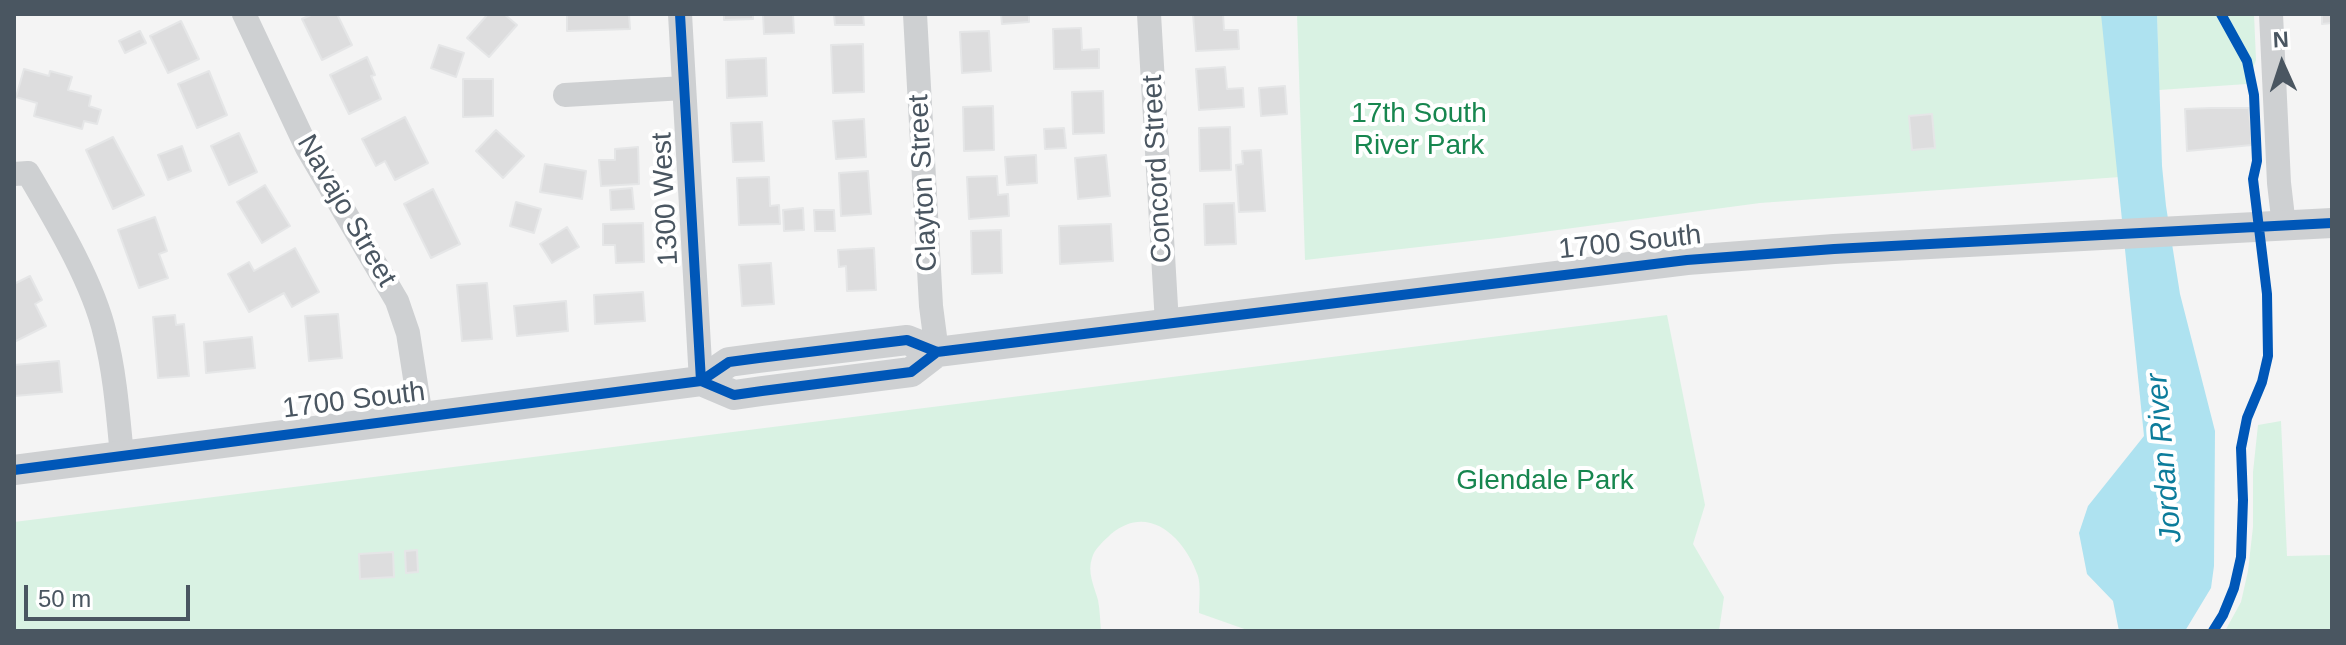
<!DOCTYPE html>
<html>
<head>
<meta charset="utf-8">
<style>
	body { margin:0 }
	#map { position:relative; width:2346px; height:645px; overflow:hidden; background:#f4f4f4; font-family:Arial,sans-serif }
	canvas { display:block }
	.frame { position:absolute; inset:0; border:16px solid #4a5661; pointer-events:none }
	.north { position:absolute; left:2242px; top:24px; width:80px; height:80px; -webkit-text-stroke:6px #fff; paint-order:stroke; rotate:357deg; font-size:22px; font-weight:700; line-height:32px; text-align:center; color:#4a5661 }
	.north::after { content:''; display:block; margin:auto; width:28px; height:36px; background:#4a5661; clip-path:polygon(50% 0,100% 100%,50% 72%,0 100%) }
	.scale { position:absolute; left:24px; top:585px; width:166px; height:36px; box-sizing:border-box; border:4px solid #4a5661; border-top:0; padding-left:10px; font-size:24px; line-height:28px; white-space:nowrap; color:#4a5661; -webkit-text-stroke:6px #fff; paint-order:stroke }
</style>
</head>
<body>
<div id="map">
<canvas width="2346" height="645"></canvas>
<div class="frame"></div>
<div class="north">N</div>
<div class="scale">50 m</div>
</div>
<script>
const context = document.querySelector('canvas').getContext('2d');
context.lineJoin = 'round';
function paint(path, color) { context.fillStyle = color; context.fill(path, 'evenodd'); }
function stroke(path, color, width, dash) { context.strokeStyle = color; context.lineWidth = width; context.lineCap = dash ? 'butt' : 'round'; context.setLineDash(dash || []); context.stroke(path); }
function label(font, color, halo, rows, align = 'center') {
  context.font = font + ' Arial,sans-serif'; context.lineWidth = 8; context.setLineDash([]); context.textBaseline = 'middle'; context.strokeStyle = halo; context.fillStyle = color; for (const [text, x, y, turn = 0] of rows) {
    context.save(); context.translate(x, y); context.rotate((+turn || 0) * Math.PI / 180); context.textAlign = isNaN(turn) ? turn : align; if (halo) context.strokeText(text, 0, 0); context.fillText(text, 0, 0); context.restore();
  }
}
paint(new Path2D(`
	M1297 14H2111L2120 177 1760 203 1498 238 1305 260Z
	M2157 14H2254L2256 60 2247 84 2159 90Z
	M1667 315 1705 505 1693 544 1724 597 1719 631H1250L1199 613C1199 602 1201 587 1198 576 1185 538 1149 502 1111 534 1105 540 1094 549 1092 558 1087 572 1094 586 1098 600 1100 610 1100 621 1101 631H14V522Z
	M2281 421 2287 556 2332 555V631H2225L2241 602 2248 571 2253 527V472L2258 425Z`), '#d9f2e3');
paint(new Path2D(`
	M2101 14H2157L2162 166 2166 206 2180 294 2215 431 2214 566 2211 588 2185 631H2119L2113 601 2087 574 2079 533 2088 506 2144 436Z`), '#aee2f0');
const building = new Path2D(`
	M313 14H337L352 45 322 60 302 19Z
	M488 14H504L517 25 489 57 467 38Z
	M567 14H629L630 29 567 31Z
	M724 14H753V19L724 20Z
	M763 14H793L794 33 764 34Z
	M834 14H863L864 25H835Z
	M1001 14H1029V22L1002 24Z
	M1193 14H1223L1224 30H1238L1239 49 1196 51Z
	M2322 14H2332V23L2322 24Z
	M181 21 199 59 168 73 150 36Z
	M1081 28 1082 50 1099 49V68L1054 69 1053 29Z
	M140 31 146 43 125 53 119 41Z
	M989 31 991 71 962 73 960 32Z
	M863 44 864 92 833 93 831 45Z
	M439 45 464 53 456 77 431 68Z
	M367 57 375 75 371 76 381 99 349 114 330 75Z
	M766 58 767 96 727 98 726 60Z
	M1225 67 1227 89 1243 88 1244 107 1199 110 1196 69Z
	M24 69 49 76 50 71 72 77 68 90 91 96 89 106 101 110 97 124 84 121 82 129 34 116 37 103 16 97Z
	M209 71 227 115 197 128 178 84Z
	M463 79H493V116L463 117Z
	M1285 86 1287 114 1261 116 1259 88Z
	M1103 91 1104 133 1073 134 1072 92Z
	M993 106 994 150 964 151 963 107Z
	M2211 108H2249L2252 145 2187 151 2185 109Z
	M1932 114 1935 148 1912 150 1909 116Z
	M405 117 428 163 395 180 385 161 376 166 362 139Z
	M864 119 866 157 836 159 833 121Z
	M762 122 764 161 733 162 731 123Z
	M1230 127 1231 170 1200 171 1199 128Z
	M1064 128 1066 148 1045 149 1044 129Z
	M496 130 524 156 503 178 476 151Z
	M239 133 257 172 229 185 211 146Z
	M113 137 144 195 113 209 86 150Z
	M182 146 191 171 168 180 158 155Z
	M638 147 639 184 601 186 599 160H615V149Z
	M1261 150 1265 211 1239 212 1236 165 1243 164 1242 151Z
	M1036 155 1037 183 1007 185 1005 157Z
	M1106 155 1110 196 1078 199 1075 158Z
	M545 164 586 171 582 199 540 192Z
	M868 171 871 214 841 216 839 173Z
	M997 176 998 195 1008 194 1009 216 969 219 967 177Z
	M769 177 770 206 779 205 780 224 739 225 737 178Z
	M265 185 290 226 262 243 237 202Z
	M632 188 634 209 611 210 610 190Z
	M433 189 460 244 431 258 404 204Z
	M516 202 541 209 534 233 510 226Z
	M1234 203 1236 244 1205 245 1204 204Z
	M803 208 804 230 784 231 783 210Z
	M814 210H834L835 231H815Z
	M155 217 167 251 159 254 168 278 139 288 118 230Z
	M643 223 644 262 616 263 615 245H603V224Z
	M1111 224 1113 261 1060 264 1059 226Z
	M567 227 579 247 552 263 540 244Z
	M1001 230 1002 273 972 274 971 231Z
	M295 248 319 292 292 307 284 293 249 312 228 274 249 262 254 271Z
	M874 248 876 290 847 291 846 266 839 267 838 250Z
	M771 263 774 304 742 306 739 265Z
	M30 276 42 300 35 304 46 326 14 342V284Z
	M487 283 492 339 462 341 457 285Z
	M643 292 645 321 595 324 594 295Z
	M566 301 568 331 517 336 514 306Z
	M338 314 342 358 309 361 305 316Z
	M175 315 176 325 184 324 189 376 158 378 153 317Z
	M252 337 255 368 206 373 204 342Z
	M59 361 62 392 14 396V365Z
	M417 550 418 572 406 573 405 551Z
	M393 552 394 577 360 579 359 554Z`);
paint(building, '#ddddde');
stroke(building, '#e5e6e7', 2);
stroke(new Path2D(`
	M244 14 307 148 397 301 408 333 421 417
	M680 14 701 381
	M915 14 931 306 937 352
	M1149 14 1167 324
	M2271 14 2279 183 2284 226
	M565 95 684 88
	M14 174 28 173C55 219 93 282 105 334 115 373 118 415 122 456`), '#ced0d2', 24);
stroke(new Path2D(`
	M701 381 734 395 762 391 911 372 937 352
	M14 470 701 381 729 362 759 358 907 340 937 352 1687 260 1834 249 2332 223`), '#ced0d2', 30);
stroke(new Path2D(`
	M680 14 701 381
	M701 381 734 395 762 391 911 372 937 352
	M14 470 701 381 729 362 759 358 907 340 937 352 1687 260 1834 249 2332 223
	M2213 631 2223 615 2234 588 2241 557 2243 500 2241 448 2247 418 2262 382 2268 356 2267 294 2253 179 2257 161 2254 95 2247 61 2221 14`), '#0057b8', 10);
label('28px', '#17864f', '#fff', [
	["17th South",1419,114],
	["River Park",1419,146],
	["Glendale Park",1545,481]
]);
label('28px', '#4a5661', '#fff', [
	["Concord Street",1158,169,-93],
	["Clayton Street",924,183,-93],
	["1300 West",666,199,-93],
	["Navajo Street",346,211,60],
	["1700 South",1630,243,-6],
	["1700 South",354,401,-7]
]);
label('italic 30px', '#0c7c9b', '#fff', [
	["Jordan River",2165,458,-95]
]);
</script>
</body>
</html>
